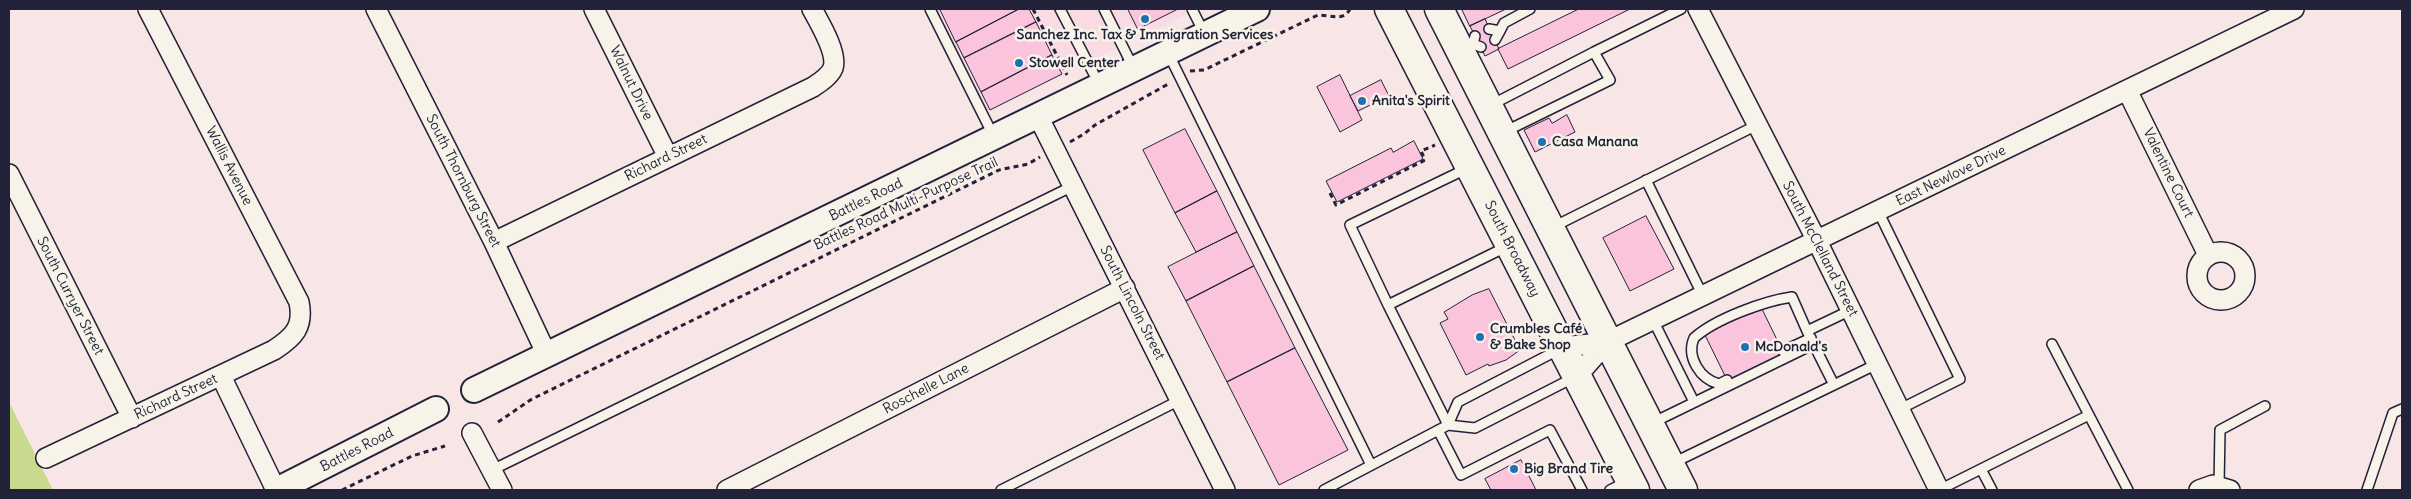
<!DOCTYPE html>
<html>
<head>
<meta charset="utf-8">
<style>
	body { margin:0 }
	#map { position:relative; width:2411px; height:499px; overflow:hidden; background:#f8e5e5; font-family:Delius,sans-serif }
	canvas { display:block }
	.frame { position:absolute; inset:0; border:10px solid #22223b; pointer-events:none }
</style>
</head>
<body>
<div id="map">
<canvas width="2411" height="499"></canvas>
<div class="frame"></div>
</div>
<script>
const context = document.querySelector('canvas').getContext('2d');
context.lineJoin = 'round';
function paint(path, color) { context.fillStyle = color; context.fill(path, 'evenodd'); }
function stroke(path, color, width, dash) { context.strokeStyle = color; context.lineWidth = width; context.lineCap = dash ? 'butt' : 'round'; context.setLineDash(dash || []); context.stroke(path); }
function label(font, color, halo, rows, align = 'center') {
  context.font = font + ' Delius,sans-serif'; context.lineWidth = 5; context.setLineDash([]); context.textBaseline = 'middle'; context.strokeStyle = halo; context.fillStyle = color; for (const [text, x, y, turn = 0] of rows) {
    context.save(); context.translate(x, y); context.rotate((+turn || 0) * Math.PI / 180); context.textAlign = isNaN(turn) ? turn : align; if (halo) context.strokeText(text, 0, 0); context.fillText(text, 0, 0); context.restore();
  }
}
paint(new Path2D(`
	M923 9H1198L977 117Z`), '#f9dbe3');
paint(new Path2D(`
	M9 402 53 490H9Z`), '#c9da8e');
const building = new Path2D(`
	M940 9H1019L956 42Z
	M1019 9H1029L1036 22 964 58 956 42Z
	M1128 9H1178L1138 29Z
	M1462 9H1506L1470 26Z
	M1579 9H1630L1508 69 1498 49Z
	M1485 19 1499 49 1485 56 1470 26Z
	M1036 22 1052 55 981 92 964 58Z
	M1052 55 1062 74 990 110 981 92Z
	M1340 75 1362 120 1340 132 1317 87Z
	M1381 80 1389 96 1358 111 1350 96Z
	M1567 115 1575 132 1535 152 1524 130 1549 118 1552 123Z
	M1185 129 1217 191 1175 213 1143 150Z
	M1414 141 1423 159 1337 202 1326 181 1391 148 1393 152Z
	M1217 191 1237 232 1196 252 1175 213Z
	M1646 216 1674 269 1630 291 1603 238Z
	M1237 232 1254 266 1186 301 1168 267Z
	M1254 266 1295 348 1227 382 1186 301Z
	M1489 289 1520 350 1506 360 1489 366 1488 364 1466 375 1440 323 1448 319 1444 312 1472 295Z
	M1761 307 1784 354 1728 382 1705 335Z
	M1295 348 1348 450 1279 485 1227 382Z
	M1521 460 1536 490H1491L1485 479Z`);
paint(building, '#fac4dd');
stroke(building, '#22223b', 1);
const service = new Path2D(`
	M930 9 994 137
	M1060 9 1099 84
	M1104 9 1134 69
	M1192 9 1204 33
	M1489 29 1500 31 1495 40
	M1500 31 1504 23 1530 9
	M1475 36 1473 44 1481 47
	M1168 53 1371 465
	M1491 105 1594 52
	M1504 132 1610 80 1594 52 1681 9
	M1646 180 1703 296
	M1878 211 1960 379 1900 409
	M1553 227 1757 125
	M1388 305 1350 225 1468 168
	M1653 320 1694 402
	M2052 344 2128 490
	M1783 351 1811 338
	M1727 380 1719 384C1700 379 1686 357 1694 338 1715 319 1764 301 1792 297L1807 331
	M1834 385 1807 331 1851 310
	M1652 423 1814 344
	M1448 425 1388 305 1508 246
	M1448 425 1458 402 1560 349
	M1438 430 1461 475 1550 430 1582 490
	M1673 463 1877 364
	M1981 469 1992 490
	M492 470 1073 186
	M2219 486 2220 430 2265 406
	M1001 490 1180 400
	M1324 490 1448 425 1475 428 1575 377
	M1610 490 1628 481
	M1939 490 2089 415
	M2367 490 2393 413 2402 409`);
const minor = new Path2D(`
	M376 9 494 242 547 355
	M594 9 668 157
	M1698 9 1817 241 1939 490
	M2127 90 2208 255
	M1038 116 1225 490
	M9 174 132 418
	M494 242 813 87C819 83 830 76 833 68 838 53 819 22 812 9
	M2197 276a24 24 0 1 1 48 0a24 24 0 1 1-48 0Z
	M1563 347 1607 342 2294 9
	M221 376 276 490
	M1577 376 1607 342
	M472 433 502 490
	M46 458 274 350C294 337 304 327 299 302L148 9
	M727 490 1125 288
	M2199 490 2213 485 2230 490`);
const tertiary = new Path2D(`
	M474 390 1257 9
	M277 490 436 409`);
const primary = new Path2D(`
	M1389 9 1635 490
	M1439 9 1683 490`);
stroke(service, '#22223b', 12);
stroke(minor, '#22223b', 22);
stroke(tertiary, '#22223b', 28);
stroke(primary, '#22223b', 31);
stroke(new Path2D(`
	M1033 9 1067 75
	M1190 71 1204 70 1318 15C1331 15 1343 22 1350 9
	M1070 142 1084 134 1095 125 1170 83
	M1330 193 1336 205 1425 160 1421 151 1435 145
	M498 422 532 399 999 170 1028 164 1040 157
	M342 490 412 456 445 446`), '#22223b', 3, [5, 4]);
stroke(service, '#f7f3e8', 9);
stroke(minor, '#f7f3e8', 19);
stroke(tertiary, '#f7f3e8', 24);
stroke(primary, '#f7f3e8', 28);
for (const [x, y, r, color] of [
	[1145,19,5,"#1f6fb2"],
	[1019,63,5,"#1f6fb2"],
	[1362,101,5,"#1f6fb2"],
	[1542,142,5,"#1f6fb2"],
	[1480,337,5,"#1f6fb2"],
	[1745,347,5,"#1f6fb2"],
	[1514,469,5,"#1f6fb2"]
]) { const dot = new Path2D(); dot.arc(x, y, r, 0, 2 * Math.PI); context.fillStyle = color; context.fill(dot); stroke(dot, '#f7f3e8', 2); }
label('bold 14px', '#22223b', '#f7f3e8', [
	["Sanchez Inc. Tax & Immigration Services",1145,35,"center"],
	["Stowell Center",1029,63],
	["Anita's Spirit",1372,101],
	["Casa Manana",1552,142],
	["Crumbles Café",1490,329],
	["& Bake Shop",1490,345],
	["McDonald's",1755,347],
	["Big Brand Tire",1524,469]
], 'left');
label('14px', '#22223b', '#f7f3e8', [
	["Walnut Drive",631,83,64],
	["Richard Street",666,158,-26],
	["Wallis Avenue",229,166,63],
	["Valentine Court",2168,173,64],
	["East Newlove Drive",1951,176,-26],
	["South Thornburg Street",463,181,63],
	["Battles Road",866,200,-26],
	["Battles Road Multi-Purpose Trail",906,204,-25],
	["South Broadway",1512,249,63],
	["South McClelland Street",1820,249,63],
	["South Curryer Street",70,296,63],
	["South Lincoln Street",1132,303,63],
	["Roschelle Lane",926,389,-27],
	["Richard Street",176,397,-25],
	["Battles Road",357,450,-27]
]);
</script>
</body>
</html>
